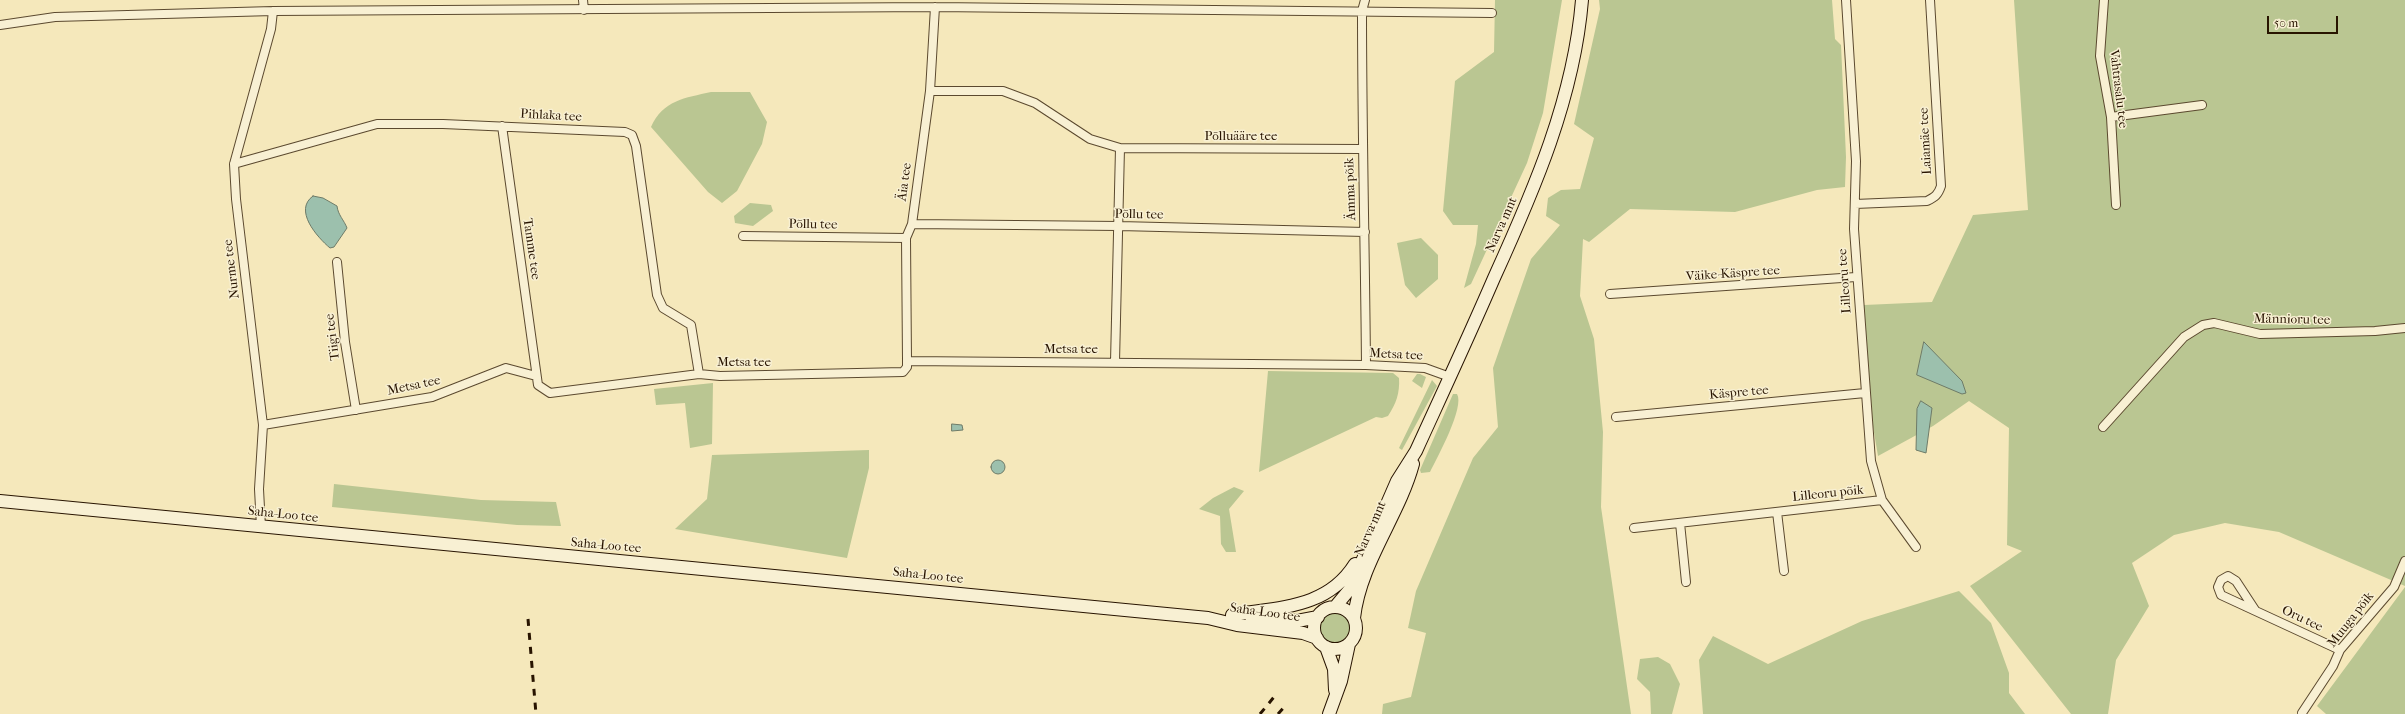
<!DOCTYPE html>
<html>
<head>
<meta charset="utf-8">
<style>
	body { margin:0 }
	#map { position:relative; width:2405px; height:714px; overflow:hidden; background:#f5e8bb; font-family:"IM FELL French Canon",serif }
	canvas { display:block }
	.scale { position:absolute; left:2267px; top:16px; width:71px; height:18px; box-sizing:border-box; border:2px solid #281400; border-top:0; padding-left:5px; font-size:12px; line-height:14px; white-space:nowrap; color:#281400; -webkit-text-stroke:3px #f8f0d3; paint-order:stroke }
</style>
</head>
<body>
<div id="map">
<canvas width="2405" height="714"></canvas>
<div class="scale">50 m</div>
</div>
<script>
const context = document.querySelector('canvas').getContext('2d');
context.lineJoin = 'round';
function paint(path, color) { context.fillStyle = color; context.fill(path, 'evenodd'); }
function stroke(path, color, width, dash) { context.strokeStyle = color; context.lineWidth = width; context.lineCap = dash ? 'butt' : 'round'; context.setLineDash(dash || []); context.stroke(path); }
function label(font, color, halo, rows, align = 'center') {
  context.font = font + ' "IM FELL French Canon",serif'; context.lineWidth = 3; context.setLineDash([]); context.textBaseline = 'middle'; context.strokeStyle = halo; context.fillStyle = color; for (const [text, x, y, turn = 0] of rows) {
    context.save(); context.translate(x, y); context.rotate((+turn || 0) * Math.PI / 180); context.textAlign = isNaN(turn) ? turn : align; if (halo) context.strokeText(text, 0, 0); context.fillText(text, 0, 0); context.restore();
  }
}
paint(new Path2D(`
	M1495 0H1562L1543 113 1527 163 1471 284 1464 288 1476 244 1478 225H1453L1443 211 1455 81 1494 52Z
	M1599 0H1832L1835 39 1841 45 1846 157 1845 187 1817 190 1735 212 1630 209 1589 242 1583 239 1580 296 1594 339 1603 432 1601 507 1631 714H1382L1383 704 1411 697 1426 633 1408 628 1416 591 1473 458 1498 427 1493 368 1531 259 1560 225 1546 216 1548 198 1561 190 1580 189 1594 138 1574 124 1600 9Z
	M2014 0H2405V586L2279 532 2225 523 2174 535 2132 563 2149 606 2116 660 2108 714H2071L1970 586 2022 551 2007 545 2009 428 1969 401 1933 426 1878 456 1867 391 1864 305 1932 302 1973 215 2028 210Z
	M711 92H750L767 122 762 144 737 191 722 203 708 192 651 127C663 100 685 98 711 92Z
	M750 203 771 205 773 211 753 226 735 223 734 216Z
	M1421 238 1438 255V279L1416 298 1405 285 1397 243Z
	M1268 371 1393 373 1399 378C1400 393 1396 404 1388 416L1382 418 1376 417 1259 472Z
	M1417 374H1420L1426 377 1422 388 1412 381Z
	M1432 380 1437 386 1402 450 1399 448Z
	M713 383 712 444 690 448 685 403 656 405 654 389Z
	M1453 394H1457C1465 407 1437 458 1430 472L1421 473 1420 470Z
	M869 450V468L847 558 675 529 707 499 712 455Z
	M334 484 481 500 556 502 561 526 517 525 332 507Z
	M1234 487 1244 491 1229 509 1236 552H1226L1221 544 1220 516 1199 509 1213 498Z
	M2405 587V714H2326L2317 706Z
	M1959 591 1991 623 2009 673V693L2025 714H1703L1699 660 1713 636 1768 664 1862 621Z
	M1320 628a15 15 0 1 1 30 0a15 15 0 1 1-30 0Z
	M1658 657 1670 664 1680 684 1672 714H1651L1650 692 1637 679 1640 659Z`), '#bac692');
const water = new Path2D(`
	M313 196 323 198 337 206C338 215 344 220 347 228L334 247 330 248C317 237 293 210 313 196Z
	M1924 342 1962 381 1966 393 1962 394 1917 375Z
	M1921 401 1932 408 1926 453 1916 450 1917 409Z
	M952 424 962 425 963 430 952 431Z
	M991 467a7 7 0 1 1 14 0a7 7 0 1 1-14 0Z`);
paint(water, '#9cc0ad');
stroke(water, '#6e7b68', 1);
const minor = new Path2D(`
	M583 0 584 10
	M1365 0 1362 11C1362 129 1365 247 1366 365
	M1846 0 1856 161 1854 229 1871 461 1882 500 1916 547
	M2104 0 2100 56 2111 117 2116 205
	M0 25 55 17 273 11 935 7 1492 13
	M930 91H1003L1035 103 1090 139 1120 148 1362 149
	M2111 117 2202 105
	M502 126 538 385 550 393 699 374
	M234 164 377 124H443L625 132 632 135 636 146 657 295 663 308 691 325 699 374 720 376 903 372 907 367V361L1366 365 1425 368 1450 377
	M1855 204 1927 201C1935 197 1938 195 1941 186L1930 0
	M912 224 1119 226 1365 232
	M743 236 906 238
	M337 262 345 342 356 410
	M1610 294 1856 277
	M907 361 906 238 912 224 930 91 935 7
	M1115 362 1120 148
	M1616 417 1865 393
	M263 425 432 397 506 368 536 376
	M2103 427 2184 337 2203 325 2214 323 2260 334 2375 331 2405 328
	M1777 512 1784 571
	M1680 523 1686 582
	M261 527 259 489 263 425 236 199 234 164 271 29 273 11
	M1634 528 1882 500
	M2255 610 2236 581 2228 576 2221 580 2218 587 2221 595 2340 650
	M2302 713 2333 666 2340 650 2394 587 2405 561`);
const secondary = new Path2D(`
	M0 501 1125 610 1208 618 1237 625 1303 633 1317 638
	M1335 607 1350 589 1397 481 1416 451C1442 394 1469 336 1494 278 1534 190 1574 98 1582 0
	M1314 628a21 21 0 1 1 42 0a21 21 0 1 1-42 0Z
	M1232 615C1278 607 1327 609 1355 564
	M1251 617 1297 621 1318 617
	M1354 618C1360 563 1399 516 1413 464
	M1326 647 1334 669 1335 690
	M1329 714 1341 681 1349 644`);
stroke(minor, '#5b492f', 10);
stroke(secondary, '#281400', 14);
stroke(minor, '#f8f0d3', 8);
stroke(secondary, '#f8f0d3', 12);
stroke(new Path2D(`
	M528 619 536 714
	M1260 714 1274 697
	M1278 714 1286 705`), '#281400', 3, [7, 7]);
label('13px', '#281400', '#f8f0d3', [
	["Vahtrasalu tee",2118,89,83],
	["Pihlaka tee",551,116,3],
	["Põlluääre tee",1241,137],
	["Laiamäe tee",1926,141,-93],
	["Äia tee",905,182,-82],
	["Ämma põik",1351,189,-92],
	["Põllu tee",1139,215,1],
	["Põllu tee",813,225,1],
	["Narva mnt",1502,225,-66],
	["Tamme tee",531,249,82],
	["Nurme tee",232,269,-97],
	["Väike-Käspre tee",1733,274,-4],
	["Lilleoru tee",1845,281,-94],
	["Männioru tee",2292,320,1],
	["Tiigi tee",333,337,-97],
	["Metsa tee",1071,350],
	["Metsa tee",1396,355,3],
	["Metsa tee",744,363],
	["Metsa tee",414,386,-12],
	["Käspre tee",1739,393,-5],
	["Lilleoru põik",1828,494,-6],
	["Saha-Loo tee",283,515,6],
	["Narva mnt",1371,529,-66],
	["Saha-Loo tee",606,546,5],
	["Saha-Loo tee",928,576,6],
	["Saha-Loo tee",1265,613,8],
	["Oru tee",2302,619,25],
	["Muuga põik",2351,620,-52]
]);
</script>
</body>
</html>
